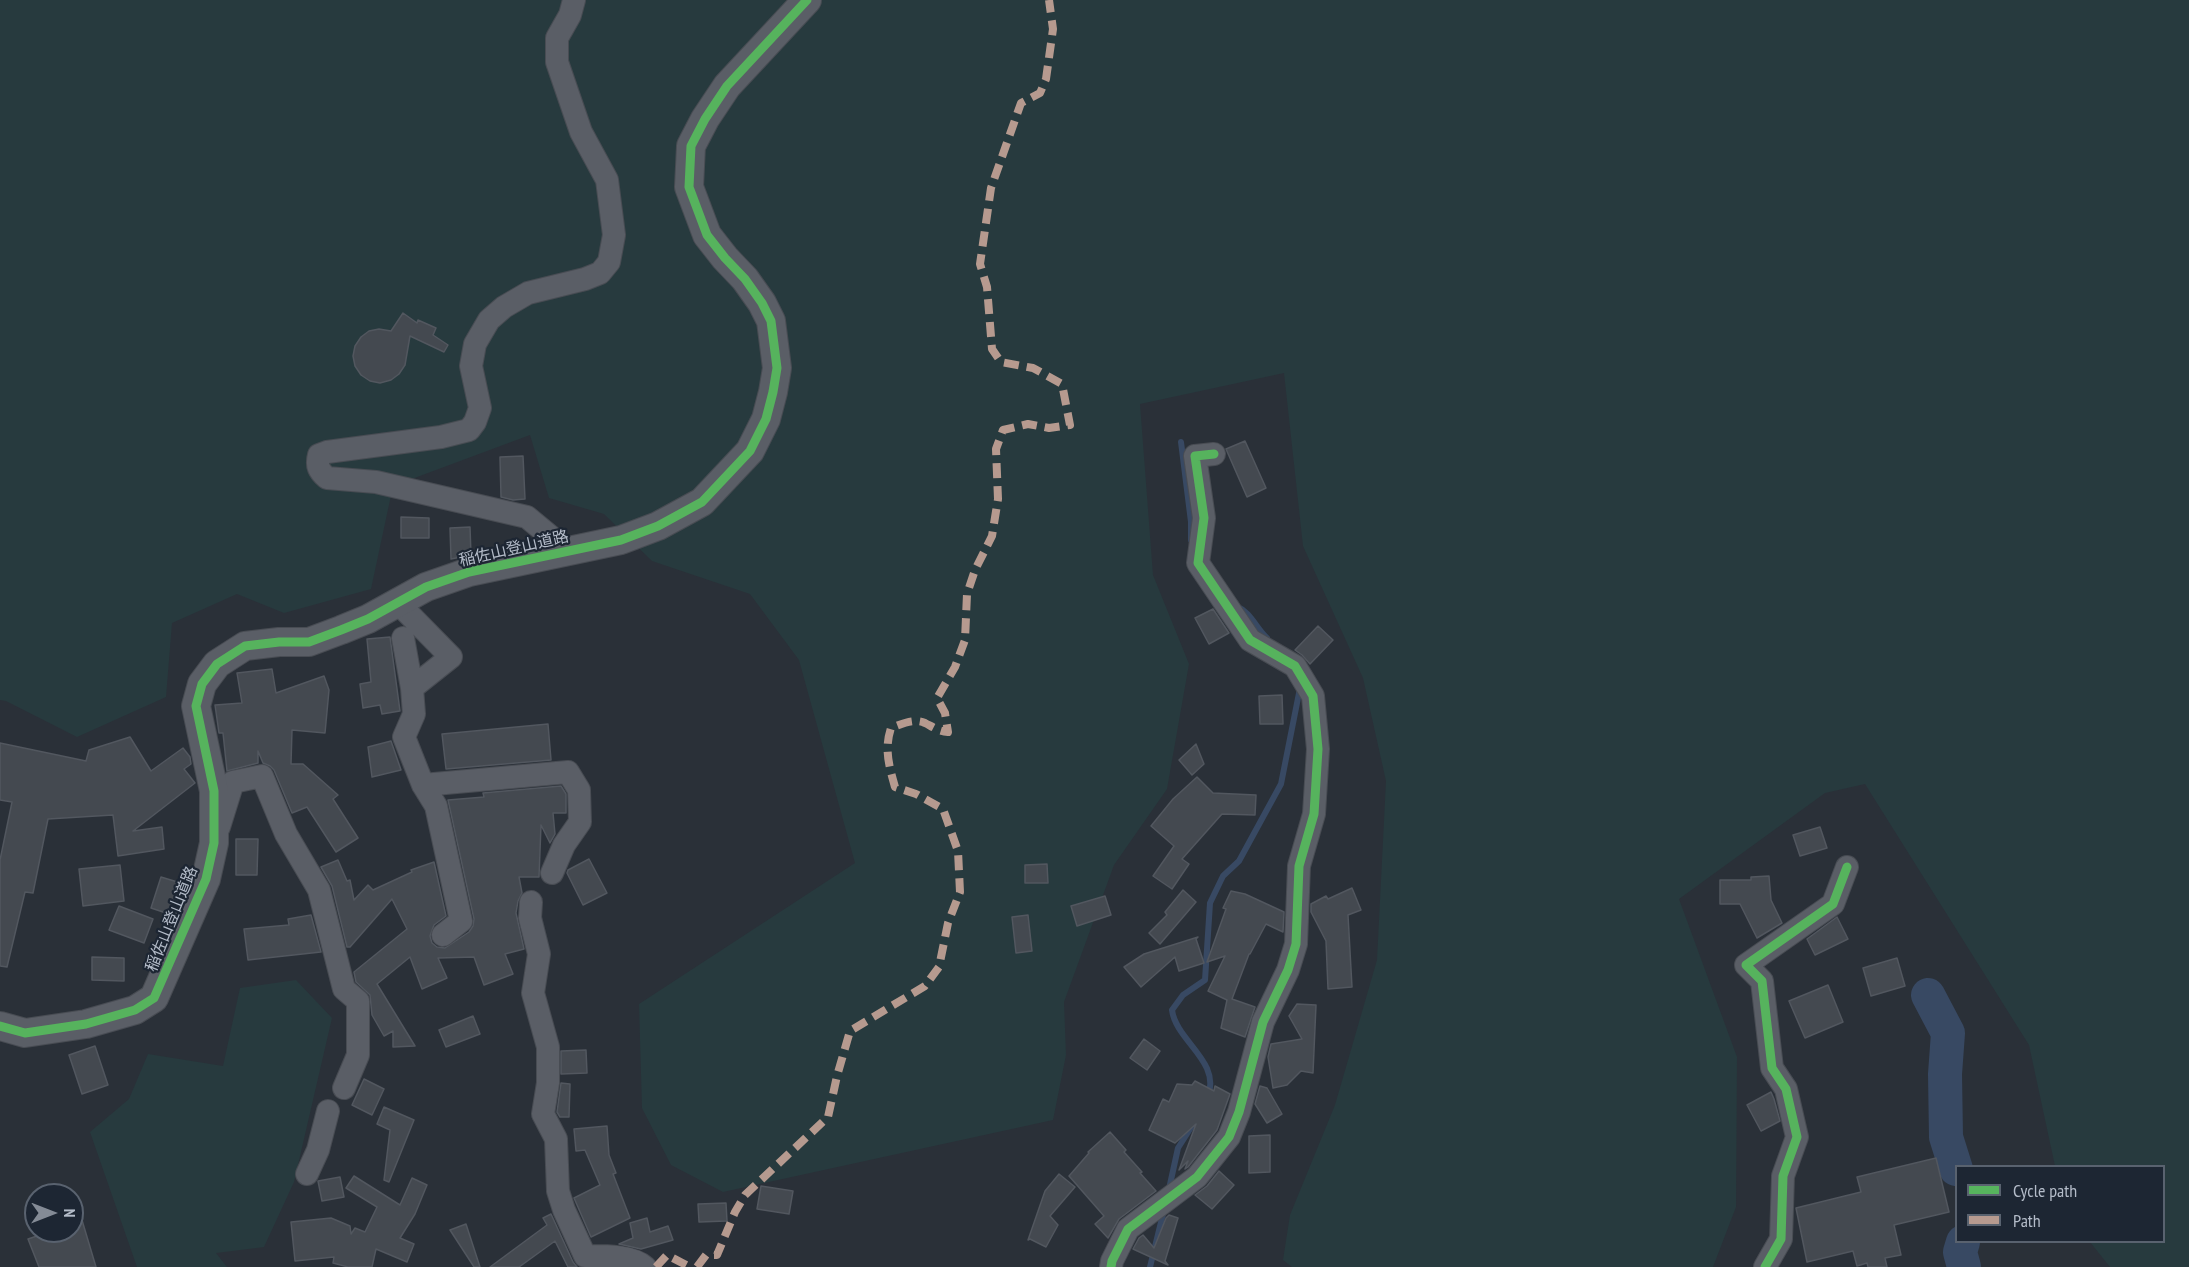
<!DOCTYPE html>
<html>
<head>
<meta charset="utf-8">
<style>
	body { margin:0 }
	#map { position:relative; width:2189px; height:1267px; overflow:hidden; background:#2a3038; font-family:"PT Sans Narrow",sans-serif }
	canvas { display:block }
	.legend { position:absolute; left:1955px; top:1165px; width:210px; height:78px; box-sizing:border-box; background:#1d2633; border:2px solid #59626f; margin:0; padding:8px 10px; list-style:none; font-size:18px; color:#b4bcc9 }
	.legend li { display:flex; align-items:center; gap:12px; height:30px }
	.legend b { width:30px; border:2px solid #59626f }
	.north { position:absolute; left:24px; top:1183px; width:60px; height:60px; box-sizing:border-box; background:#1d2633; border:2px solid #59626f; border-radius:50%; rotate:90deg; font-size:16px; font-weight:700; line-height:24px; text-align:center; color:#b4bcc9 }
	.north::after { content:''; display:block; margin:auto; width:21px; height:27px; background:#848b96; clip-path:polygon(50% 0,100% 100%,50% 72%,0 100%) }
</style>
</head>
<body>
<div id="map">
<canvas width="2189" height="1267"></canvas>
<ul class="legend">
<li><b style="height:8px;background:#56b35d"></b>Cycle path</li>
<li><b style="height:8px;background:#b69a8f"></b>Path</li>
</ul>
<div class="north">N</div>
</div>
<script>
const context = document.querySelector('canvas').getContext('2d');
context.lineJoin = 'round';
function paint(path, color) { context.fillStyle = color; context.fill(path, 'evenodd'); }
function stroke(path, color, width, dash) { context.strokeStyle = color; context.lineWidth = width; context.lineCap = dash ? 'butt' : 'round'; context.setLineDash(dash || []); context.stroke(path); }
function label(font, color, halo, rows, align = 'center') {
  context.font = font + ' "PT Sans Narrow","Noto Sans JP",sans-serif'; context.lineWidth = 4.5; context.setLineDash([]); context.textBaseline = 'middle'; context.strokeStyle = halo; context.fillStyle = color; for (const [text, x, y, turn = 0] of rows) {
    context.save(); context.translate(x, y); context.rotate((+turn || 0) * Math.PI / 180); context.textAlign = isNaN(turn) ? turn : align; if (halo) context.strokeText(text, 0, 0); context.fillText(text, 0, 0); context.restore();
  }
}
paint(new Path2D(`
	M0 0H2189V1267H2110L2090 1242H2164V1166H2055L2029 1045 1865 784 1825 793 1679 899 1737 1057 1736 1207 1713 1267H1292L1283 1260 1290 1215 1335 1105 1377 960 1386 781 1363 678 1303 546 1284 373 1140 404 1153 575 1189 664 1167 789 1114 865 1064 1002 1066 1055 1053 1120 723 1192 671 1165 642 1108 639 1004 855 863 799 660 750 594 652 561 604 514 549 498 530 435 393 486 371 589 284 613 237 594 172 623 166 697 77 737 6 701 0 700Z
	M296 980 332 1018 294 1182 264 1247 216 1253 227 1267H137L90 1132 129 1099 148 1054 223 1066 240 988Z`), '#273a3e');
stroke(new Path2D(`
	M1181 442 1191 522V540
	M1238 607C1250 612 1257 629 1267 638
	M1208 1096C1221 1061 1176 1041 1172 1010L1183 995 1205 980 1210 903 1223 876 1239 861 1281 784 1300 688
	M1169 1189 1178 1148 1192 1126
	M1150 1267 1164 1210`), '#384963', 6);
stroke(new Path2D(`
	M1928 995 1948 1033 1945 1074 1946 1137 1956 1169
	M1963 1242 1960 1252 1964 1267`), '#384963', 34);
const building = new Path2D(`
	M403 313 417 323 418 320 436 328 433 335 448 345 444 352 410 336 405 365 399 374 391 380 380 383 370 381 361 375 355 366 353 356 355 346 361 337 369 331 379 329 391 331Z
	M1245 441 1266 488 1247 497 1226 449Z
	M523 456 525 499 513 500 501 497 500 457Z
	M401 517 429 518V538H401Z
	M470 527 471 555 451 559 450 528Z
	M1213 609 1229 633 1209 644 1195 618Z
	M1318 626 1333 640 1310 664 1302 655 1295 650Z
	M390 637 400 711 382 714 380 705 363 708 360 684 371 682 367 639Z
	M272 669 276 693 324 676 329 690 325 733 292 730 291 764H303L338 795 333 799 358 838 336 852 307 807 292 813 274 770 270 766 263 763 258 751V763L227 771 223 733H219L215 705 242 703 237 673Z
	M1282 695 1283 724H1260L1259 696Z
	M548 724 551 760 446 769 442 734Z
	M130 737 151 771 183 748 190 757 191 764 184 769 195 783 133 831 162 827 164 849 118 856 113 815 48 819 33 893 25 892 7 967 0 966V860L12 802 0 800V743L86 761 89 750Z
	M391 741 401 770 372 777 368 747Z
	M1196 744 1204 764 1192 775 1179 760Z
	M1197 777 1213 793 1256 795 1255 815 1222 814 1182 859 1189 864 1172 889 1153 876 1174 846 1151 826 1173 799Z
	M561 786 566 794V813H553L555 834 550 843 541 825 539 877H519L522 893 518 901 516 913 524 949 505 954 513 974 484 985 474 957 438 958 447 978 422 989 410 957 377 984 415 1046 393 1047V1031L384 1036 372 1015 370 995 356 982 354 972 407 929 392 899 350 947H347L332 886 321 867 338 860 347 881 350 880 354 900 368 885 373 890 412 872 411 870 434 862 446 916 434 925 430 936 432 943 437 947 445 948 469 932 473 926 474 919 448 800 484 797 483 793Z
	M1820 827 1827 848 1800 856 1793 835Z
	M236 839H258L257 875H236Z
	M589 859 607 893 583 905 567 873 568 870Z
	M1047 864 1048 883H1025V865Z
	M120 865 124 901 83 906 79 869Z
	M1769 876 1771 900 1782 923 1757 938 1740 904H1720V880H1751V877Z
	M161 877 184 884 172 915 151 908Z
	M1352 888 1361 910 1348 915 1352 987 1328 989 1326 941 1311 912V904L1326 896 1328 899Z
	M1183 890 1196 902 1160 944 1149 933 1167 915 1165 912Z
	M1231 891 1245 894 1284 912 1283 932 1266 924 1250 954H1249L1232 999 1255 1007 1245 1037 1221 1028 1227 1000 1208 991 1225 956 1207 962 1226 909 1223 908Z
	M1105 896 1111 915 1077 926 1071 906Z
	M119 906 153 919 144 943 109 930Z
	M311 915 321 952 248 960 244 929 289 925 288 919Z
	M1028 915 1032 951 1016 953 1012 917Z
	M1837 917 1848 939 1815 955 1807 939Z
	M1198 937 1196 939 1204 963 1179 971 1175 957 1141 987 1124 967 1144 954Z
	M92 957 124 958V981L92 980Z
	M1897 958 1905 986 1871 996 1863 968Z
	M1828 985 1843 1022 1805 1038 1789 1001Z
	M1297 1004 1316 1005 1313 1073 1301 1071 1287 1085 1273 1088 1268 1057 1271 1044 1302 1039 1289 1016Z
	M473 1016 480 1034 446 1047 439 1030Z
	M1144 1039 1160 1051 1147 1070 1130 1058Z
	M95 1046 108 1085 82 1094 69 1055Z
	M586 1050 587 1073 561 1074V1051Z
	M364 1079 384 1089 372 1115 352 1105Z
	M1195 1081 1214 1091 1215 1086 1230 1094 1217 1130 1188 1167 1185 1169 1188 1161 1179 1170 1196 1124 1175 1143 1149 1130 1163 1099 1169 1102 1177 1084 1192 1085Z
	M561 1083 570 1084 569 1117H560L557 1112Z
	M1260 1086 1267 1088 1282 1114 1267 1123 1255 1104Z
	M1771 1092 1774 1099 1780 1121 1761 1131 1747 1105Z
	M384 1107 414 1120 389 1182 384 1180 390 1130 377 1124Z
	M607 1126 609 1155 616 1173 613 1174 630 1218 591 1237 574 1198 600 1185 585 1150 576 1151 574 1129Z
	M1110 1132 1126 1150 1124 1152 1142 1172 1140 1173 1156 1191 1119 1219 1108 1238 1095 1224 1104 1216 1069 1176 1089 1153 1088 1152Z
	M1270 1135V1172L1249 1173V1136Z
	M1936 1158 1949 1212 1894 1225 1901 1255 1885 1258 1887 1267H1868L1867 1263 1857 1266 1853 1251 1807 1262 1796 1208 1861 1192 1857 1177Z
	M1219 1171 1234 1185 1212 1209 1195 1195 1207 1186Z
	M1059 1174 1075 1187 1050 1216 1058 1225 1046 1247 1030 1239 1028 1240 1045 1191Z
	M354 1176 400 1205 412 1178 427 1185 415 1214 400 1238 414 1244 407 1262 376 1249 372 1267H348L333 1263 334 1257 295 1261 291 1222 331 1218 350 1226 351 1234 355 1228 365 1232 377 1207 346 1188Z
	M340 1177 344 1197 322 1201 318 1181Z
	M761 1186 793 1191 789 1214 757 1209Z
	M76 1200 96 1267H39L28 1239 52 1231H72V1201Z
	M726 1203 727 1221 699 1222 698 1204Z
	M551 1214 573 1262 577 1267H568L555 1241 519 1267H490L547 1225 543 1218Z
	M1169 1215 1178 1218 1165 1261 1168 1265 1133 1249 1139 1238 1143 1235 1154 1248 1166 1218Z
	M647 1218 650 1232 668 1226 673 1240 641 1249 619 1244 633 1238 630 1223Z
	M466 1224 480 1267H474L450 1230Z`);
paint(building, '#444950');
stroke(building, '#52575f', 1.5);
const minor = new Path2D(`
	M568 551 527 517 376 482 327 478C319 471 316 466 319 455L327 452 441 437 469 430 475 422 480 408 471 366 475 344 489 320 504 307 528 293 585 279 600 273 609 262 614 235 607 180 581 132 557 62V38L570 15 574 0
	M397 602 451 657 412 688 414 714 404 737 423 785 436 806 461 921 443 935
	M403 638 412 688
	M423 785 568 772 579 790 580 822 564 845 552 873
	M219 827 233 782 262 776 286 834 319 890 344 989 358 1001V1055L344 1088
	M531 902 530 918 539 954 533 993 548 1047V1083L543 1114 556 1139 558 1191 564 1210 585 1256C602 1256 632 1255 645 1267
	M307 1174 318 1150 328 1111
	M1111 1267 1112 1261 1128 1229 1197 1177 1229 1137 1239 1112 1263 1022 1288 970 1296 944 1299 866 1314 814 1318 749 1313 696 1295 666 1250 640 1198 563 1204 518 1195 456 1214 454
	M1765 1267 1781 1239 1783 1176 1797 1137 1786 1089 1772 1068 1762 981 1746 965 1833 904 1847 867`);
const tertiary = new Path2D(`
	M0 1026 25 1033 86 1024 135 1010 154 998 206 879 214 843V791L196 706 202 684 217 664 245 646 279 642H309L341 630 368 619 426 587 469 572 621 540 658 526 702 502 750 451 766 419 773 392 777 368 771 321 762 303 745 279 725 258 707 235 689 187 691 146 705 119 727 86 807 0`);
stroke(minor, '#484c53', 24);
stroke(tertiary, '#484c53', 30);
stroke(minor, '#5a5e66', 22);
stroke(tertiary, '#5a5e66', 28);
stroke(new Path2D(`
	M656 1267 667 1255 690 1267
	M697 1267 706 1255H717L735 1212 745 1195 828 1117 837 1076 850 1031 925 986 939 967 948 923 960 892 958 851 943 809 916 794 895 787C889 766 884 749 891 728 902 724 914 718 925 723 933 727 938 731 948 732L945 713 937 698 955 667 965 640 967 594 975 570 992 536 998 499 996 449 1003 430 1028 424 1049 428 1070 425 1062 384 1033 368 1001 362 992 349 987 287 980 264 991 188 1021 103 1040 93 1046 79 1053 29 1049 0`), '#b69a8f', 8, [15, 8]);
stroke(new Path2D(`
	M0 1026 25 1033 86 1024 135 1010 154 998 206 879 214 843V791L196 706 202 684 217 664 245 646 279 642H309L341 630 368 619 426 587 469 572 621 540 658 526 702 502 750 451 766 419 773 392 777 368 771 321 762 303 745 279 725 258 707 235 689 187 691 146 705 119 727 86 807 0
	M1111 1267 1112 1261 1128 1229 1197 1177 1229 1137 1239 1112 1263 1022 1288 970 1296 944 1299 866 1314 814 1318 749 1313 696 1295 666 1250 640 1198 563 1204 518 1195 456 1214 454
	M1765 1267 1781 1239 1783 1176 1797 1137 1786 1089 1772 1068 1762 981 1746 965 1833 904 1847 867`), '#56b35d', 9);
label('16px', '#b4bcc9', '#1d2633', [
	["稲佐山登山道路",514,549,-13],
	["稲佐山登山道路",172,919,-68]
]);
</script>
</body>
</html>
